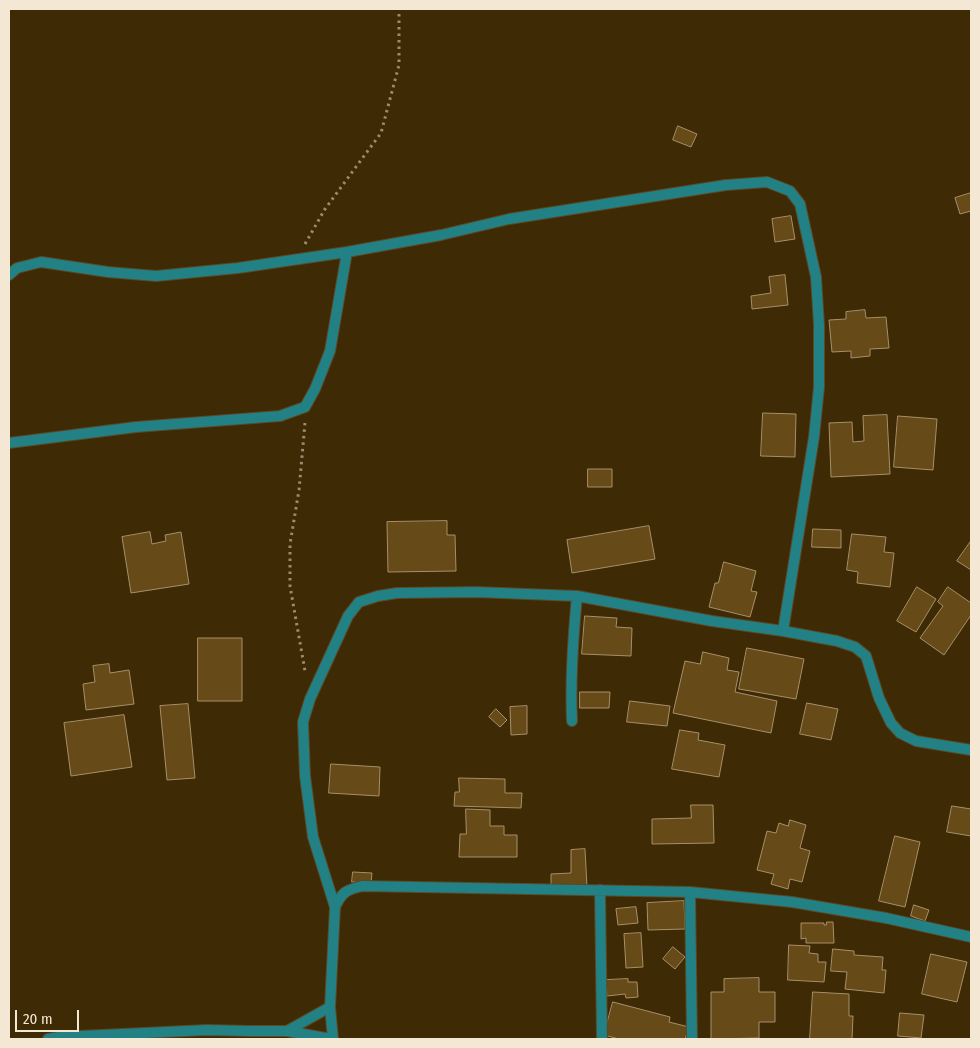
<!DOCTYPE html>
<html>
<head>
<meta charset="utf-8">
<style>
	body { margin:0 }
	#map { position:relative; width:980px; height:1048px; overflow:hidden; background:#3e2a04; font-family:"Fira Sans Condensed",sans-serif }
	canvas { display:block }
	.frame { position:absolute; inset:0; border:10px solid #f4e7d3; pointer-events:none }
	.scale { position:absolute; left:15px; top:1010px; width:64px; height:22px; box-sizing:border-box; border:2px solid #f4e7d3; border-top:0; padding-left:6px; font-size:15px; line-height:18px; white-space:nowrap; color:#f4e7d3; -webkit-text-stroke:4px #3e2a04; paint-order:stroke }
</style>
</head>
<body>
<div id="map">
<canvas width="980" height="1048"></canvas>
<div class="frame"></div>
<div class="scale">20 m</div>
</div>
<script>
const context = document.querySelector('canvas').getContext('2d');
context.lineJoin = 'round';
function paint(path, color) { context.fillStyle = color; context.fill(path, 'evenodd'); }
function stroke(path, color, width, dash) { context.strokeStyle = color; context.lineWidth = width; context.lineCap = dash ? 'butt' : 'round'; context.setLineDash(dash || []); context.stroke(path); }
const building = new Path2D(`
	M678 126 697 134 691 147 673 140Z
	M971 193V211L960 214 955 198Z
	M791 216 795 239 775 242 772 219Z
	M785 275 788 305 752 309 751 296 771 293 769 277Z
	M865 310 866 318 886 317 889 348 870 349V356L851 358V351L832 352 829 320 846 319V312Z
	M763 413 796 414 795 457 761 456Z
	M887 415 890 474 831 477 829 423 852 422 853 442 864 441 863 416Z
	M898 416 937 419 933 470 894 467Z
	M588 469H612V487H588Z
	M447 521V535H455L456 571 388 572 387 522Z
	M649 526 655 559 572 573 567 540Z
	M813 529 841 530V548L812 547Z
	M150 532 152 544 166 541 165 535 181 532 189 584 131 593 122 537Z
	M852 534 886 537 884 552 894 553 890 587 857 583 858 572 847 570Z
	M971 541V570L957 561Z
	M724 562 756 571 751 591 757 592 750 617 709 607 715 583H718Z
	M917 587 936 599 916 632 897 621Z
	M948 587 971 603V615L944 655 920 638 943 606 938 602Z
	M585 616 617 618 616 627 632 628 631 656 582 654Z
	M198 638H242V701H198Z
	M747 648 804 659 796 699 739 689Z
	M703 652 729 658 727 670 739 672 735 692 777 701 771 733 673 713 685 661 700 664Z
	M109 664 110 673 129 670 134 704 86 710 83 684 95 682 93 666Z
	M580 692H610L609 708H580Z
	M630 701 670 706 667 726 627 722Z
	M807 703 838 709 831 740 800 734Z
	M188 704 195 778 167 780 160 706Z
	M527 706V734L511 735 510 707Z
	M496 709 507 720 500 727 489 717Z
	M124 715 132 767 71 776 64 723Z
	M680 730 699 733 698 740 725 745 719 777 672 769Z
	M331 764 380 767 379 796 329 793Z
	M459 778 505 779V793H522L521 808 454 806 455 792H459Z
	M691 805H713L714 843 652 844V819L691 818Z
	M952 806 971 809V836L947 832Z
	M466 809 490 810V826H504V835H517V857H459L460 834H466Z
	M790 820 806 825 800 848 810 851 802 882 790 879 788 889 771 884 774 874 757 870 767 831 776 833 779 823 788 826Z
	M895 836 920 842 905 907 879 901Z
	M585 849 587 887 551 888V874L571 873V850Z
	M353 872 372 873 371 883 352 882Z
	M684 901 685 929 648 930 647 903Z
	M914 905 929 910 925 921 911 916Z
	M636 907 638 923 618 925 616 909Z
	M827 922H833L834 943H806V938L801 939V923H824V925H826Z
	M641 933 643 967 626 968 624 934Z
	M789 945 810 946 809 953 818 954V962H826L824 982 788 980Z
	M673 947 685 957 675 969 663 959Z
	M833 949 854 951V955L883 957 882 970H886L884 993 845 989 847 972 831 971Z
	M931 954 967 962 957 1002 922 994Z
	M759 978V992H775V1022H759V1038L711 1039V992H724V979Z
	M628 979V982H637L638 997 626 998 625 994 607 996 606 980Z
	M813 992 849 994V1016H853L852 1039H810Z
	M613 1002 670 1017 669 1022 689 1027 685 1039H619L604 1035Z
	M900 1013 924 1015 921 1038 898 1036Z`);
paint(building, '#664a17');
stroke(building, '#a78f6a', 1);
const street = new Path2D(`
	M9 275 17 268 41 262 108 272 156 276 238 268 347 252 441 235 509 219 726 185 767 182 790 191 800 204 816 277 819 325V387L814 437 783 631
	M9 443 136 427 280 416 305 407 315 389 330 351 347 252
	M572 721C570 679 573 638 577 596
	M600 890 602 1039
	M690 892 692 1039
	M335 907 313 837 305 776 303 722 310 699 348 616 359 602 378 596 397 593 476 592 577 596 712 621 783 631 837 641 855 647 866 656 879 698 891 723 900 733 916 741 971 750
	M287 1031 330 1007
	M48 1039 59 1037 207 1030 250 1031H287L331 1039
	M333 1039 330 1007 335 907C342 892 346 890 362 886L690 892 792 902 886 918 971 937`);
stroke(street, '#5b4825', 12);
stroke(new Path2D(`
	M305 244 325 209 381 133 399 65V9
	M305 423 299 490 290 544V586L305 671`), '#9c8b6f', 3, [2.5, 4]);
stroke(street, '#228184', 10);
</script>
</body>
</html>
